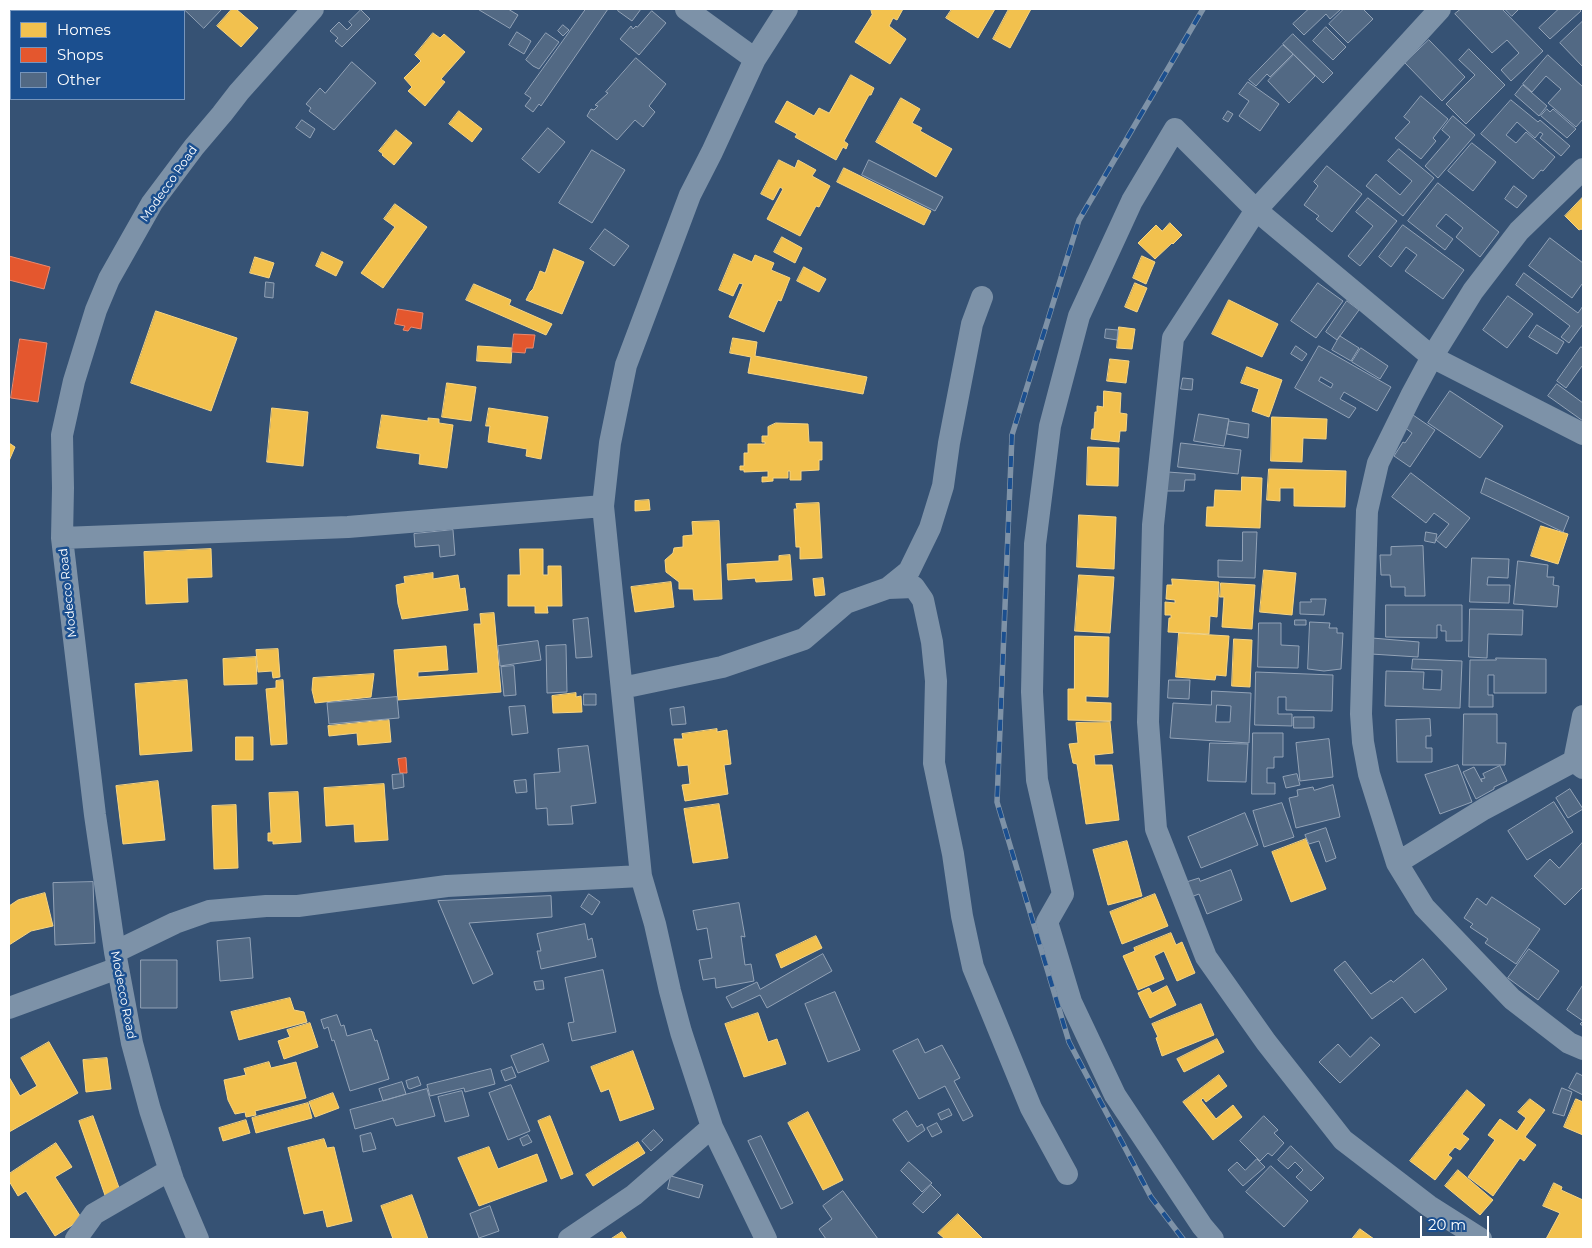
<!DOCTYPE html>
<html>
<head>
<meta charset="utf-8">
<style>
	body { margin:0 }
	#map { position:relative; width:1592px; height:1248px; overflow:hidden; background:#365274; font-family:Montserrat,sans-serif }
	canvas { display:block }
	.frame { position:absolute; inset:0; border:10px solid #fff; pointer-events:none }
	.legend { position:absolute; left:10px; top:10px; width:175px; height:90px; box-sizing:border-box; background:#1b4f8f; border:1px solid #7695bc; margin:0; padding:6px 9px; list-style:none; font-size:15px; color:#fff }
	.legend li { display:flex; align-items:center; gap:10px; height:25px }
	.legend b { width:25px; border:1px solid #7695bc }
	.scale { position:absolute; left:1420px; top:1216px; width:69px; height:22px; box-sizing:border-box; border:2px solid #fff; border-top:0; padding-left:6px; font-size:15px; line-height:18px; white-space:nowrap; color:#fff; -webkit-text-stroke:4px #1b4f8f; paint-order:stroke }
</style>
</head>
<body>
<div id="map">
<canvas width="1592" height="1248"></canvas>
<div class="frame"></div>
<ul class="legend">
<li><b style="height:14px;background:#f2c14e"></b>Homes</li>
<li><b style="height:14px;background:#e4572e"></b>Shops</li>
<li><b style="height:14px;background:#526984"></b>Other</li>
</ul>
<div class="scale">20 m</div>
</div>
<script>
const context = document.querySelector('canvas').getContext('2d');
context.lineJoin = 'round';
function paint(path, color) { context.fillStyle = color; context.fill(path, 'evenodd'); }
function stroke(path, color, width, dash) { context.strokeStyle = color; context.lineWidth = width; context.lineCap = dash ? 'butt' : 'round'; context.setLineDash(dash || []); context.stroke(path); }
function label(font, color, halo, rows, align = 'center') {
  context.font = font + ' Montserrat,sans-serif'; context.lineWidth = 5; context.setLineDash([]); context.textBaseline = 'middle'; context.strokeStyle = halo; context.fillStyle = color; for (const [text, x, y, turn = 0] of rows) {
    context.save(); context.translate(x, y); context.rotate((+turn || 0) * Math.PI / 180); context.textAlign = isNaN(turn) ? turn : align; if (halo) context.strokeText(text, 0, 0); context.fillText(text, 0, 0); context.restore();
  }
}
const homes = new Path2D(`
	M134 9H173L171 11H136Z
	M232 9H236L258 28 241 47 217 26Z
	M871 9H903L897 20 893 18 889 26 906 39 890 64 855 42 872 15Z
	M952 9H995L978 38 946 18Z
	M1009 9H1031L1010 48 993 39Z
	M433 33 440 38 444 34 465 52 441 79 445 82 425 106 408 91 412 87 404 78 421 61 415 55Z
	M851 75 874 88 871 95H869L844 141 848 144 846 149 843 147 836 160 795 137 797 134 775 122 787 101 814 116 819 108 829 113Z
	M901 98 920 109 912 123 922 128 920 131 952 149 936 177 876 142Z
	M459 111 482 129 472 142 449 124Z
	M396 130 412 143 394 165 382 155 383 154 379 151Z
	M779 160 795 168 798 160 816 170 812 176 830 186 819 207 816 206 800 236 767 219 783 189 780 187 773 200 761 194Z
	M844 168 931 211 924 225 837 182Z
	M1583 197V230L1581 229 1579 230 1565 216Z
	M395 204 427 227 383 288 361 273 395 227 384 219Z
	M1170 223 1182 235 1173 244 1172 243 1155 259 1138 243 1156 225 1162 231Z
	M782 237 802 248 795 263 774 252Z
	M554 249 584 262 562 314 526 300 530 292 533 289 540 271 545 273Z
	M322 252 343 262 336 276 316 266Z
	M734 254 752 262 755 255 774 263 771 270 790 278 781 301 778 300 764 332 729 317 743 284 739 283 733 296 719 290Z
	M1142 256 1155 262 1146 284 1133 278Z
	M255 257 274 263 269 278 250 273Z
	M804 267 826 279 819 292 797 281Z
	M1135 283 1147 288 1137 312 1125 307Z
	M474 284 511 300 509 305 552 324 546 335 466 300Z
	M1229 300 1278 324 1262 357 1212 334Z
	M156 311 237 338 211 411 131 383Z
	M1119 327 1135 329 1132 349 1117 348Z
	M733 338 757 342 755 356 867 377 863 394 748 373 751 357 730 353Z
	M478 346 512 348 511 363 477 361Z
	M1110 359 1129 361 1126 383 1107 381Z
	M1247 367 1282 380 1269 417 1252 411 1259 389 1241 383Z
	M447 383 476 387 471 421 442 417Z
	M1104 391 1121 393 1120 413 1127 414 1126 431H1120L1119 442 1091 439 1092 429H1094L1095 412H1097V406L1103 407Z
	M272 408 308 412 303 466 267 462Z
	M489 408 548 417 541 459 526 456 527 449 488 442 490 426H486Z
	M382 415 428 421V418L439 419V423L453 425 447 468 419 464 420 454 377 448Z
	M1272 417 1327 419 1326 439 1303 438 1302 462 1271 461Z
	M776 423 808 424 809 442H822V460H819V470L801 471V480H790V471H788V478H773V481L762 482V477H768V471L744 472V470H740V466H744V453H748V444H765V442H762V436H768V427Z
	M9 443 15 447 9 461Z
	M1088 447 1119 448 1118 486 1087 485Z
	M1269 469 1346 471 1345 507 1294 506V488H1280V501L1267 500Z
	M1242 477 1262 478 1260 528 1206 526 1207 507H1214L1215 490 1241 491Z
	M649 500 650 510 635 511V501Z
	M819 503 822 558 800 559V547H796L794 509H797L796 504Z
	M1079 515 1116 517 1114 569 1077 567Z
	M719 521 722 599 694 600 693 589H679V582L666 572 665 560 673 553 674 548 683 547V536L693 535 692 522Z
	M1541 526 1568 534 1558 564 1531 556Z
	M211 549 212 577 187 578 188 602 146 604 144 552Z
	M520 549H543V575H548V566H561L562 606H547L548 613H535V606H508V575H520Z
	M790 555 792 580 756 582 755 578 728 580 727 564 779 561V556Z
	M1264 570 1296 573 1292 615 1260 612Z
	M433 573V579L458 575 460 589 465 588 468 610 402 619 398 604 396 585 405 583 404 577Z
	M1079 575 1114 577 1110 633 1075 631Z
	M823 578 825 595 815 596 813 579Z
	M1172 579 1219 582 1217 617 1210 616 1209 634 1168 632 1169 618H1171V615H1165V602L1175 603V600L1166 599 1167 585H1172Z
	M671 582 674 607 635 612 631 587Z
	M1221 583 1255 585 1252 629 1222 627 1224 597H1220Z
	M494 613 501 692 398 700 394 650 446 646 448 670 418 672V677L478 673 474 624H481L480 614Z
	M1179 633 1229 636 1226 676 1216 675 1215 680 1176 677Z
	M1075 636 1109 637 1108 697 1086 696V702L1111 703V721L1068 720V689H1074Z
	M1234 639 1252 640 1250 687 1232 686Z
	M278 649 280 677 273 678 272 671 258 672 256 650Z
	M256 657 257 684 224 685 223 659Z
	M374 674 371 697 315 703 312 690 313 678Z
	M187 680 192 751 140 755 135 684Z
	M283 680 287 744 271 745 266 689 276 688V681Z
	M576 693V697L581 696 582 712 553 713 552 696Z
	M389 720 391 742 358 745 357 733 329 736 328 726Z
	M1110 722 1113 753 1094 755 1095 765H1112L1119 820 1086 824 1077 764 1073 763 1069 744 1078 743 1076 723Z
	M717 729V732L727 730 731 764 724 765 728 794 685 801 682 785 690 784 688 765 678 766 674 739H683L682 734Z
	M236 737H253V760H236Z
	M158 781 165 840 123 844 116 786Z
	M384 784 388 840 355 842 354 824 326 826 324 788Z
	M298 792 301 842 273 844V841H268V833H271L269 793Z
	M719 804 728 858 693 863 684 809Z
	M236 805 238 868 214 869 212 806Z
	M1306 839 1326 889 1291 902 1272 852Z
	M1127 841 1142 896 1108 905 1093 850Z
	M45 893 53 926 31 931 9 945V906L18 900Z
	M1155 894 1168 926 1122 944 1110 912Z
	M1171 933 1176 945 1182 942 1195 973 1177 981 1164 951 1154 956 1164 979 1138 990 1123 956 1135 951 1134 948Z
	M816 936 822 948 781 968 776 955Z
	M1167 986 1176 1005 1150 1018 1138 993 1149 988 1152 993Z
	M290 998 294 1010 304 1012 307 1022 239 1040 231 1012Z
	M1201 1004 1214 1035 1162 1056 1156 1038 1158 1037 1152 1024Z
	M758 1013 768 1042 777 1039 786 1064 744 1077 725 1024Z
	M310 1023 318 1047 284 1059 278 1041 290 1037 287 1030Z
	M1217 1039 1224 1052 1184 1072 1177 1059Z
	M49 1042 78 1093 9 1132V1077L20 1096 37 1086 21 1058Z
	M633 1051 654 1109 620 1121 609 1089 601 1092 591 1067Z
	M107 1058 111 1089 86 1092 83 1060Z
	M269 1062 271 1068 296 1062 306 1098 255 1111 256 1115 246 1117 245 1112 235 1114 228 1100 224 1080 246 1075 244 1069Z
	M1219 1075 1227 1086 1206 1102 1203 1098 1201 1100 1216 1119 1233 1105 1242 1117 1213 1140 1183 1102Z
	M1467 1090 1485 1105 1462 1134 1469 1139 1460 1150 1455 1147 1448 1155 1452 1158 1435 1180 1410 1161Z
	M333 1093 339 1108 315 1117 309 1102Z
	M1530 1099 1545 1110 1525 1137 1536 1145 1524 1161 1520 1158 1493 1196 1468 1177 1495 1140 1488 1135 1500 1119 1517 1131 1526 1118 1518 1112Z
	M1576 1099 1583 1102V1135L1564 1127Z
	M308 1103 312 1118 256 1133 252 1118Z
	M808 1112 843 1180 823 1190 788 1123Z
	M93 1116 122 1196 107 1201 79 1121Z
	M550 1116 573 1174 561 1179 538 1121Z
	M246 1120 250 1133 223 1141 219 1128Z
	M324 1139 327 1148 334 1147 352 1221 327 1227 323 1210 304 1214 288 1148Z
	M638 1142 645 1153 593 1186 586 1175Z
	M56 1143 72 1167 55 1177 82 1219 55 1236 26 1191 18 1196 9 1181V1174Z
	M489 1147 498 1169 537 1154 547 1181 479 1206 458 1158Z
	M1458 1170 1493 1200 1480 1215 1445 1186Z
	M1554 1183 1562 1187 1561 1190 1583 1200V1239H1546L1560 1213 1543 1206Z
	M412 1195 428 1239H393L381 1206Z
	M958 1214 983 1239H945L938 1233Z
	M1360 1229 1374 1239H1352Z
	M622 1232 627 1239H611Z`);
paint(homes, '#f2c14e');
stroke(homes, '#f6d483', 1);
const shops = new Path2D(`
	M9 256 50 267 44 289 9 280Z
	M398 309 423 313 421 329 411 327 408 331 403 330 405 326 395 324Z
	M514 334 535 335 533 348H526L525 353 512 352Z
	M20 339 47 343 38 402 11 398Z
	M406 758 407 773H400L398 759Z`);
paint(shops, '#e4572e');
stroke(shops, '#ec896d', 1);
const building = new Path2D(`
	M184 9H222L204 28Z
	M478 9H508L518 15 510 28Z
	M586 9H608L541 106 539 104 533 112 525 106 531 98 525 94Z
	M619 9H641L632 21 618 11Z
	M1309 9H1341L1330 19 1326 14 1304 35 1293 24Z
	M1344 9H1363L1373 19 1348 43 1329 24Z
	M1461 9H1502L1543 51 1511 81 1501 70 1519 53 1507 40 1492 53 1455 14Z
	M1505 9H1519L1512 16Z
	M1559 9H1579L1581 11 1550 39 1539 28Z
	M361 10 370 19 342 47 335 41 338 38 330 31 339 22 347 30 352 25 349 22Z
	M652 11 666 23 639 55 620 39 631 26 633 29 636 26 637 27Z
	M1583 21V67L1560 43Z
	M563 25 569 30 563 36 558 31Z
	M1326 27 1346 47 1333 60 1313 41Z
	M517 32 531 41 524 54 509 45Z
	M546 33 559 42 539 69 533 66 526 60Z
	M1293 34 1333 73 1323 83 1283 44Z
	M1429 40 1465 77 1442 101 1405 63Z
	M1283 45 1293 54 1270 77 1267 74 1256 86 1249 80Z
	M1469 49 1505 85 1466 124 1446 104 1475 75 1459 60Z
	M1294 55 1315 76 1289 103 1268 81Z
	M1548 55 1583 87V119L1576 127 1548 103 1561 89 1546 76 1532 92 1523 84Z
	M636 58 666 84 649 106 655 112 643 127 635 120 617 140 587 116 591 109 594 110 598 106 595 105 608 93 606 92Z
	M352 62 376 83 334 130 309 111 311 108 306 104 320 88 325 93Z
	M1248 82 1279 104 1260 131 1239 116 1249 101 1239 94Z
	M1523 85 1547 106 1539 116 1515 95Z
	M1421 96 1448 119 1433 138 1436 141 1421 159 1395 138 1410 122 1404 117Z
	M1511 100 1538 122 1540 120 1570 146 1561 156 1540 138 1543 134 1540 132 1535 138 1517 122 1506 135 1516 143 1526 132 1555 157 1543 171 1541 170 1533 179 1481 134Z
	M1547 109 1550 112 1553 109 1576 129 1567 138 1541 116Z
	M1228 111 1233 114 1228 122 1223 119Z
	M1453 116 1475 135 1438 178 1425 166 1450 137 1442 130Z
	M302 120 315 129 310 138 296 128Z
	M548 128 565 142 539 173 522 159Z
	M1472 143 1496 162 1473 191 1448 171Z
	M1399 149 1434 178 1403 216 1366 186 1376 174 1400 195 1412 181 1388 161Z
	M592 150 625 170 592 223 559 203Z
	M869 160 943 197 935 211 862 175Z
	M1327 166 1362 194 1332 232 1316 219 1319 216 1304 205 1318 186 1314 182Z
	M1438 183 1499 232 1480 257 1456 237 1463 228 1446 214 1436 226 1453 239 1445 250 1408 221Z
	M1514 186 1527 196 1517 208 1505 199Z
	M1368 198 1397 221 1360 266 1348 256 1373 226 1356 212Z
	M1403 225 1464 270 1443 299 1405 271 1417 255 1406 247 1391 267 1379 257Z
	M605 229 629 246 614 266 590 249Z
	M1550 238 1583 263V285L1582 284 1572 298 1529 266Z
	M1524 273 1578 313 1583 306V324L1569 343 1561 337 1570 326 1516 285Z
	M266 282 274 283 273 298 265 297Z
	M1318 283 1343 301 1316 338 1291 321Z
	M1508 296 1533 314 1507 348 1483 330Z
	M1347 301 1359 310 1337 340 1326 332Z
	M1537 325 1564 342 1557 354 1529 337Z
	M1106 329 1118 330 1117 340 1105 338Z
	M1340 336 1359 348 1351 361 1332 350Z
	M1296 346 1307 354 1302 361 1291 354Z
	M1319 346 1391 387 1377 411 1344 392 1340 399 1356 408 1349 418 1295 388ZM1321 377 1333 384 1331 388 1319 381Z
	M1581 347 1583 348V367L1582 366 1566 388 1557 381Z
	M1361 348 1388 366 1380 379 1352 362Z
	M1183 378 1193 379 1192 390 1181 389Z
	M1557 384 1583 403V421L1548 396Z
	M1450 391 1503 426 1480 458 1428 423Z
	M1199 414 1229 419 1224 446 1194 441Z
	M1413 415 1435 430 1410 467 1394 456 1403 442 1405 443 1412 433 1404 427Z
	M1229 421 1249 424 1248 438 1227 434Z
	M1181 443 1241 450 1238 474 1178 467Z
	M1168 472 1195 474V480H1185L1184 491H1167Z
	M1411 473 1470 518 1446 548 1436 540 1449 524 1434 513 1426 523 1392 497Z
	M1486 478 1569 517 1563 532 1481 493Z
	M453 530 455 555 440 557 439 545 415 547 414 534Z
	M1243 532H1257L1255 578 1218 577V560L1242 561Z
	M1426 532 1437 534 1435 543 1425 541Z
	M1423 546 1425 596H1405V587H1391L1390 575H1381L1380 555H1391V547Z
	M1472 558 1509 559 1508 578 1488 577 1487 585H1510L1509 603 1470 602Z
	M1518 561 1548 565 1547 577H1554L1553 585 1559 586 1557 607 1514 604Z
	M1311 599H1326L1324 615 1300 614V602H1311Z
	M1386 605H1462V641H1446V631H1441V625H1437V638L1386 637Z
	M1470 609 1523 610 1522 635 1488 634 1487 658 1469 657Z
	M588 618 592 657 576 658 573 620Z
	M1295 620H1306V625H1295Z
	M1310 622 1330 623 1329 628H1337V633H1343L1341 669 1324 671 1308 669Z
	M1259 623H1281V645L1299 646 1298 668 1258 667Z
	M1372 638 1419 642 1418 657 1371 654Z
	M538 641 541 660 500 666 498 646Z
	M566 645 567 692 547 693 546 646Z
	M1496 658 1546 659V693H1494V675H1488V695H1493V707H1469L1470 660H1496Z
	M1413 659 1462 661 1460 708 1385 706 1386 671 1424 672 1423 689 1441 690 1442 670 1412 669Z
	M514 666 516 695 504 696 501 667Z
	M1256 672 1333 675 1332 711 1286 710V697H1278V714H1292V726L1255 725Z
	M1169 680H1190L1189 699 1168 698Z
	M1212 691 1251 693 1249 743 1170 738 1173 703 1211 705ZM1217 705 1231 706 1230 722H1216Z
	M584 694H596V705H584Z
	M397 697 399 718 329 724 327 703Z
	M525 706 528 733 512 735 509 707Z
	M684 707 686 724 672 725 670 709Z
	M1464 714H1497V743H1506L1505 765H1463Z
	M1294 717H1314V728H1294Z
	M1430 719 1431 736H1426V748H1432V762H1397L1396 720Z
	M1253 733H1283V757H1274V768H1267V783H1275V794H1252Z
	M1329 739 1333 777 1300 781 1296 743Z
	M1210 743 1248 744 1246 782 1208 781Z
	M588 746 596 803 571 806 573 824 548 825 547 808 536 809 534 774 560 772 558 749Z
	M1458 765 1472 802 1440 814 1425 775Z
	M1500 766 1507 781 1494 787V789L1476 799 1463 772 1474 767 1482 782 1481 779 1485 778 1483 774Z
	M403 774 404 787 393 789 392 775Z
	M1297 774 1300 785 1286 788 1283 777Z
	M526 780 527 792 516 793 514 781Z
	M1333 785 1340 817 1296 828 1289 798 1298 796 1297 790 1313 787 1314 790Z
	M1570 789 1583 809 1568 818 1556 798Z
	M1554 802 1573 832 1527 860 1508 831Z
	M1282 803 1294 837 1264 847 1253 811Z
	M1245 813 1258 845 1201 868 1188 837Z
	M1326 828 1336 858 1326 862 1319 841 1309 844 1305 835Z
	M1583 842V887L1565 905 1534 876 1550 859 1559 868Z
	M1231 870 1242 900 1207 914 1199 894 1188 898 1183 883 1199 878 1200 881Z
	M93 882 95 943 55 945 53 883Z
	M589 894 600 902 592 915 581 907Z
	M551 896 552 917 469 923 493 974 473 984 438 901Z
	M1492 897 1540 929 1516 964 1485 943 1488 939 1470 927 1473 924 1464 918 1477 898 1486 905Z
	M739 903 745 937 741 936 745 965 751 964 754 981 716 988 715 978 703 980 699 960 712 958 707 928 697 930 693 911Z
	M585 924 588 940 592 938 596 957 541 969 537 951H541L537 934Z
	M250 938 253 978 220 981 217 941Z
	M1529 949 1559 971 1538 1000 1508 978Z
	M823 954 832 971 767 1008 760 995 732 1008 726 997 757 982 760 989Z
	M1423 959 1447 989 1415 1013 1402 997 1372 1019 1334 970 1345 961 1371 994 1391 980 1393 982Z
	M141 960H177V1008H141Z
	M603 970 616 1032 572 1041 568 1023 574 1022 565 978Z
	M543 981 544 989 536 990 534 982Z
	M1583 985V1026L1580 1024 1583 1021 1567 1010Z
	M835 992 860 1050 828 1062 805 1004Z
	M337 1015 341 1026 344 1025 347 1036 371 1029 375 1041 377 1040 389 1079 350 1091 334 1040 332 1041 328 1027 324 1029 321 1020Z
	M1371 1037 1380 1045 1340 1083 1319 1062 1338 1044 1350 1057Z
	M918 1039 925 1053 942 1045 960 1078 954 1081 973 1116 963 1121 945 1086 919 1099 893 1051Z
	M543 1044 549 1061 518 1073 511 1056Z
	M512 1067 516 1077 505 1081 501 1071Z
	M491 1069 495 1084 465 1092 464 1088 430 1096 427 1085Z
	M1577 1073 1583 1076V1095L1569 1088Z
	M418 1077 421 1085 410 1089 408 1088 406 1081Z
	M402 1082 406 1094 383 1101 379 1089Z
	M511 1085 530 1131 508 1140 489 1093Z
	M1562 1088 1572 1092 1564 1116 1553 1113Z
	M427 1089 435 1116 396 1126 393 1118 355 1129 350 1110Z
	M462 1091 469 1116 445 1122 438 1097Z
	M949 1109 952 1115 941 1120 938 1114Z
	M907 1111 917 1127 922 1124 925 1130 908 1142 893 1120Z
	M1264 1116 1278 1130 1274 1133 1284 1143 1272 1156 1268 1153 1260 1161 1240 1141Z
	M937 1123 942 1132 932 1137 927 1128Z
	M654 1130 663 1140 651 1151 642 1141Z
	M371 1133 376 1149 363 1152 360 1136Z
	M528 1135 532 1142 523 1146 520 1139Z
	M761 1136 793 1203 781 1209 748 1141Z
	M1291 1146 1324 1178 1311 1191 1296 1177 1303 1170 1295 1162 1288 1169 1278 1160Z
	M1257 1159 1265 1167 1243 1186 1228 1170 1237 1162 1245 1170Z
	M909 1162 932 1183 922 1192 901 1171Z
	M1271 1166 1308 1201 1284 1227 1246 1192Z
	M671 1176 703 1185 699 1198 668 1189Z
	M931 1185 941 1195 923 1213 913 1204Z
	M843 1191 878 1239H826L819 1229 832 1219 823 1206Z
	M490 1206 499 1231 479 1238 470 1214Z`);
paint(building, '#526984');
stroke(building, '#92a2b6', 1);
stroke(new Path2D(`
	M686 9 755 59
	M1440 9 1256 210 1173 338 1153 525 1148 722 1156 829 1206 957 1266 1042 1343 1140 1429 1206 1481 1239
	M88 11 90 9
	M9 83 11 80
	M1583 169 1519 231 1473 291 1432 357 1411 396 1378 463 1367 511 1361 714 1363 742 1369 774 1397 863 1424 907 1512 999 1569 1043 1583 1049
	M62 538 348 527 603 506
	M888 588 909 571 930 528 943 486 949 443 972 324 982 297
	M622 688 722 667 804 639 846 603 888 588 914 587 923 600 932 642 936 681 934 763 953 854 962 916 973 967 1031 1108 1067 1174
	M1574 761 1583 716
	M1397 863 1484 809 1574 761 1583 768
	M115 952 175 923 209 911 266 906H298L447 886 641 876
	M9 1008 118 968
	M76 1239 94 1214 170 1170
	M198 1239 173 1180 150 1110 132 1043 115 952 95 815 62 538 63 488 62 435 74 381 96 310 109 279 152 203 194 147 222 114 239 92 313 9
	M569 1239 634 1195 712 1127
	M766 1239 712 1127 681 1032 670 991 655 924 641 876 603 506 610 443 626 365 690 195 712 152 755 59 787 9
	M1213 1239 1202 1226 1115 1095 1071 1002 1047 922 1063 894 1037 780 1032 692 1035 544 1050 426 1079 316 1132 201 1175 129 1256 210 1432 357 1583 434`), '#7d92a8', 22);
const rail = new Path2D(`
	M1183 1239 1151 1197 1069 1042 997 802 1012 435 1079 220 1203 9`);
stroke(rail, '#7e92a7', 5.5);
stroke(rail, '#1b4f8f', 4, [11]);
label('12px', '#fff', '#1b4f8f', [
	["Modecco Road",169,184,-55],
	["Modecco Road",68,593,-96],
	["Modecco Road",123,995,79]
]);
</script>
</body>
</html>
